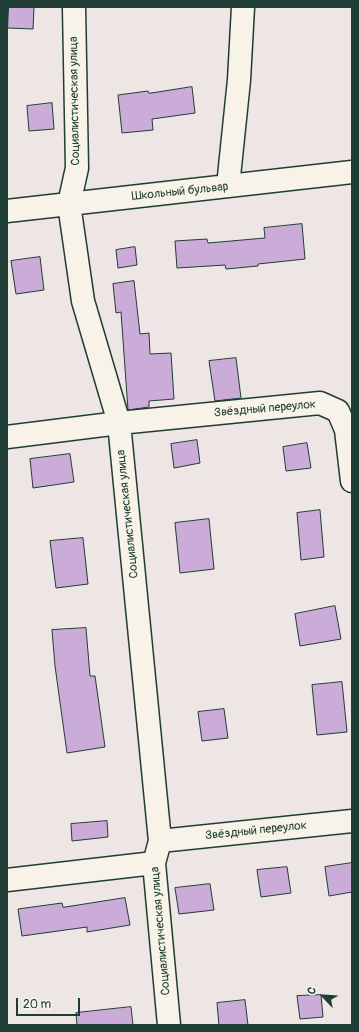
<!DOCTYPE html>
<html>
<head>
<meta charset="utf-8">
<style>
	body { margin:0 }
	#map { position:relative; width:359px; height:1032px; overflow:hidden; background:#eee5e5; font-family:Pangolin,sans-serif }
	canvas { display:block }
	.frame { position:absolute; inset:0; border:8px solid #1f3d34; pointer-events:none }
	.north { position:absolute; left:303px; top:976px; width:40px; height:40px; -webkit-text-stroke:3px #f7f3e8; paint-order:stroke; rotate:295deg; font-size:11px; font-weight:700; line-height:16px; text-align:center; color:#1f3d34 }
	.north::after { content:''; display:block; margin:auto; width:14px; height:18px; background:#1f3d34; clip-path:polygon(50% 0,100% 100%,50% 72%,0 100%) }
	.scale { position:absolute; left:16px; top:998px; width:64px; height:18px; box-sizing:border-box; border:2px solid #1f3d34; border-top:0; padding-left:5px; font-size:12px; line-height:14px; white-space:nowrap; color:#1f3d34; -webkit-text-stroke:3px #f7f3e8; paint-order:stroke }
</style>
</head>
<body>
<div id="map">
<canvas width="359" height="1032"></canvas>
<div class="frame"></div>
<div class="north">С</div>
<div class="scale">20 m</div>
</div>
<script>
const context = document.querySelector('canvas').getContext('2d');
context.lineJoin = 'round';
function paint(path, color) { context.fillStyle = color; context.fill(path, 'evenodd'); }
function stroke(path, color, width, dash) { context.strokeStyle = color; context.lineWidth = width; context.lineCap = dash ? 'butt' : 'round'; context.setLineDash(dash || []); context.stroke(path); }
function label(font, color, halo, rows, align = 'center') {
  context.font = font + ' Pangolin,sans-serif'; context.lineWidth = 3; context.setLineDash([]); context.textBaseline = 'middle'; context.strokeStyle = halo; context.fillStyle = color; for (const [text, x, y, turn = 0] of rows) {
    context.save(); context.translate(x, y); context.rotate((+turn || 0) * Math.PI / 180); context.textAlign = isNaN(turn) ? turn : align; if (halo) context.strokeText(text, 0, 0); context.fillText(text, 0, 0); context.restore();
  }
}
const building = new Path2D(`
	M9 7H34L33 29 8 28Z
	M192 87 195 113 152 119 153 130 122 133 118 95 148 91 149 93Z
	M52 103 54 129 29 131 27 106Z
	M302 224 305 259 258 264V266L226 269 225 265 177 268 175 241 207 239 208 243 265 238 264 228Z
	M135 247 137 265 118 268 116 250Z
	M40 257 44 290 16 294 11 261Z
	M134 281 140 334 149 333 150 354 171 353 174 399 149 401V407L128 410 121 312 116 313 113 284Z
	M236 358 241 398 215 401 209 361Z
	M197 440 200 463 174 468 171 444Z
	M307 443 311 468 286 471 283 447Z
	M70 454 74 482 33 488 30 459Z
	M320 510 324 557 301 560 297 513Z
	M209 519 214 569 180 573 175 523Z
	M83 538 88 584 56 588 50 541Z
	M335 606 341 639 300 646 295 614Z
	M86 628 90 676H95L105 747 67 753 55 666 52 630Z
	M342 682 347 732 317 735 312 685Z
	M224 709 228 738 202 741 198 712Z
	M107 821 108 837 72 841 71 824Z
	M352 863V892L329 896 325 867Z
	M287 867 291 893 261 897 257 870Z
	M210 884 214 910 179 914 175 888Z
	M125 898 130 925 87 932V927L22 936 18 909 62 903 63 907Z
	M321 995 323 1017 300 1019 297 996Z
	M245 1000 248 1025H219L217 1003Z
	M131 1007 133 1025H77L76 1013Z`);
paint(building, '#cbacd9');
stroke(building, '#1f3d34', 1);
const minor = new Path2D(`
	M74 7 77 168 69 204 83 301 119 423 160 841 154 863 169 1025
	M228 186 239 80 243 7
	M7 211 352 172
	M7 437 119 423 320 403 338 411 346 430 352 481
	M160 841 352 821
	M7 880 154 863`);
stroke(minor, '#1f3d34', 25);
stroke(minor, '#f7f3e8', 22);
label('12px', '#1f3d34', '#f7f3e8', [
	["Социалистическая улица",75,101,-91],
	["Школьный бульвар",180,192,-6],
	["Звёздный переулок",265,409,-5],
	["Социалистическая улица",128,514,-96],
	["Звёздный переулок",256,831,-6],
	["Социалистическая улица",161,931,-95]
]);
</script>
</body>
</html>
